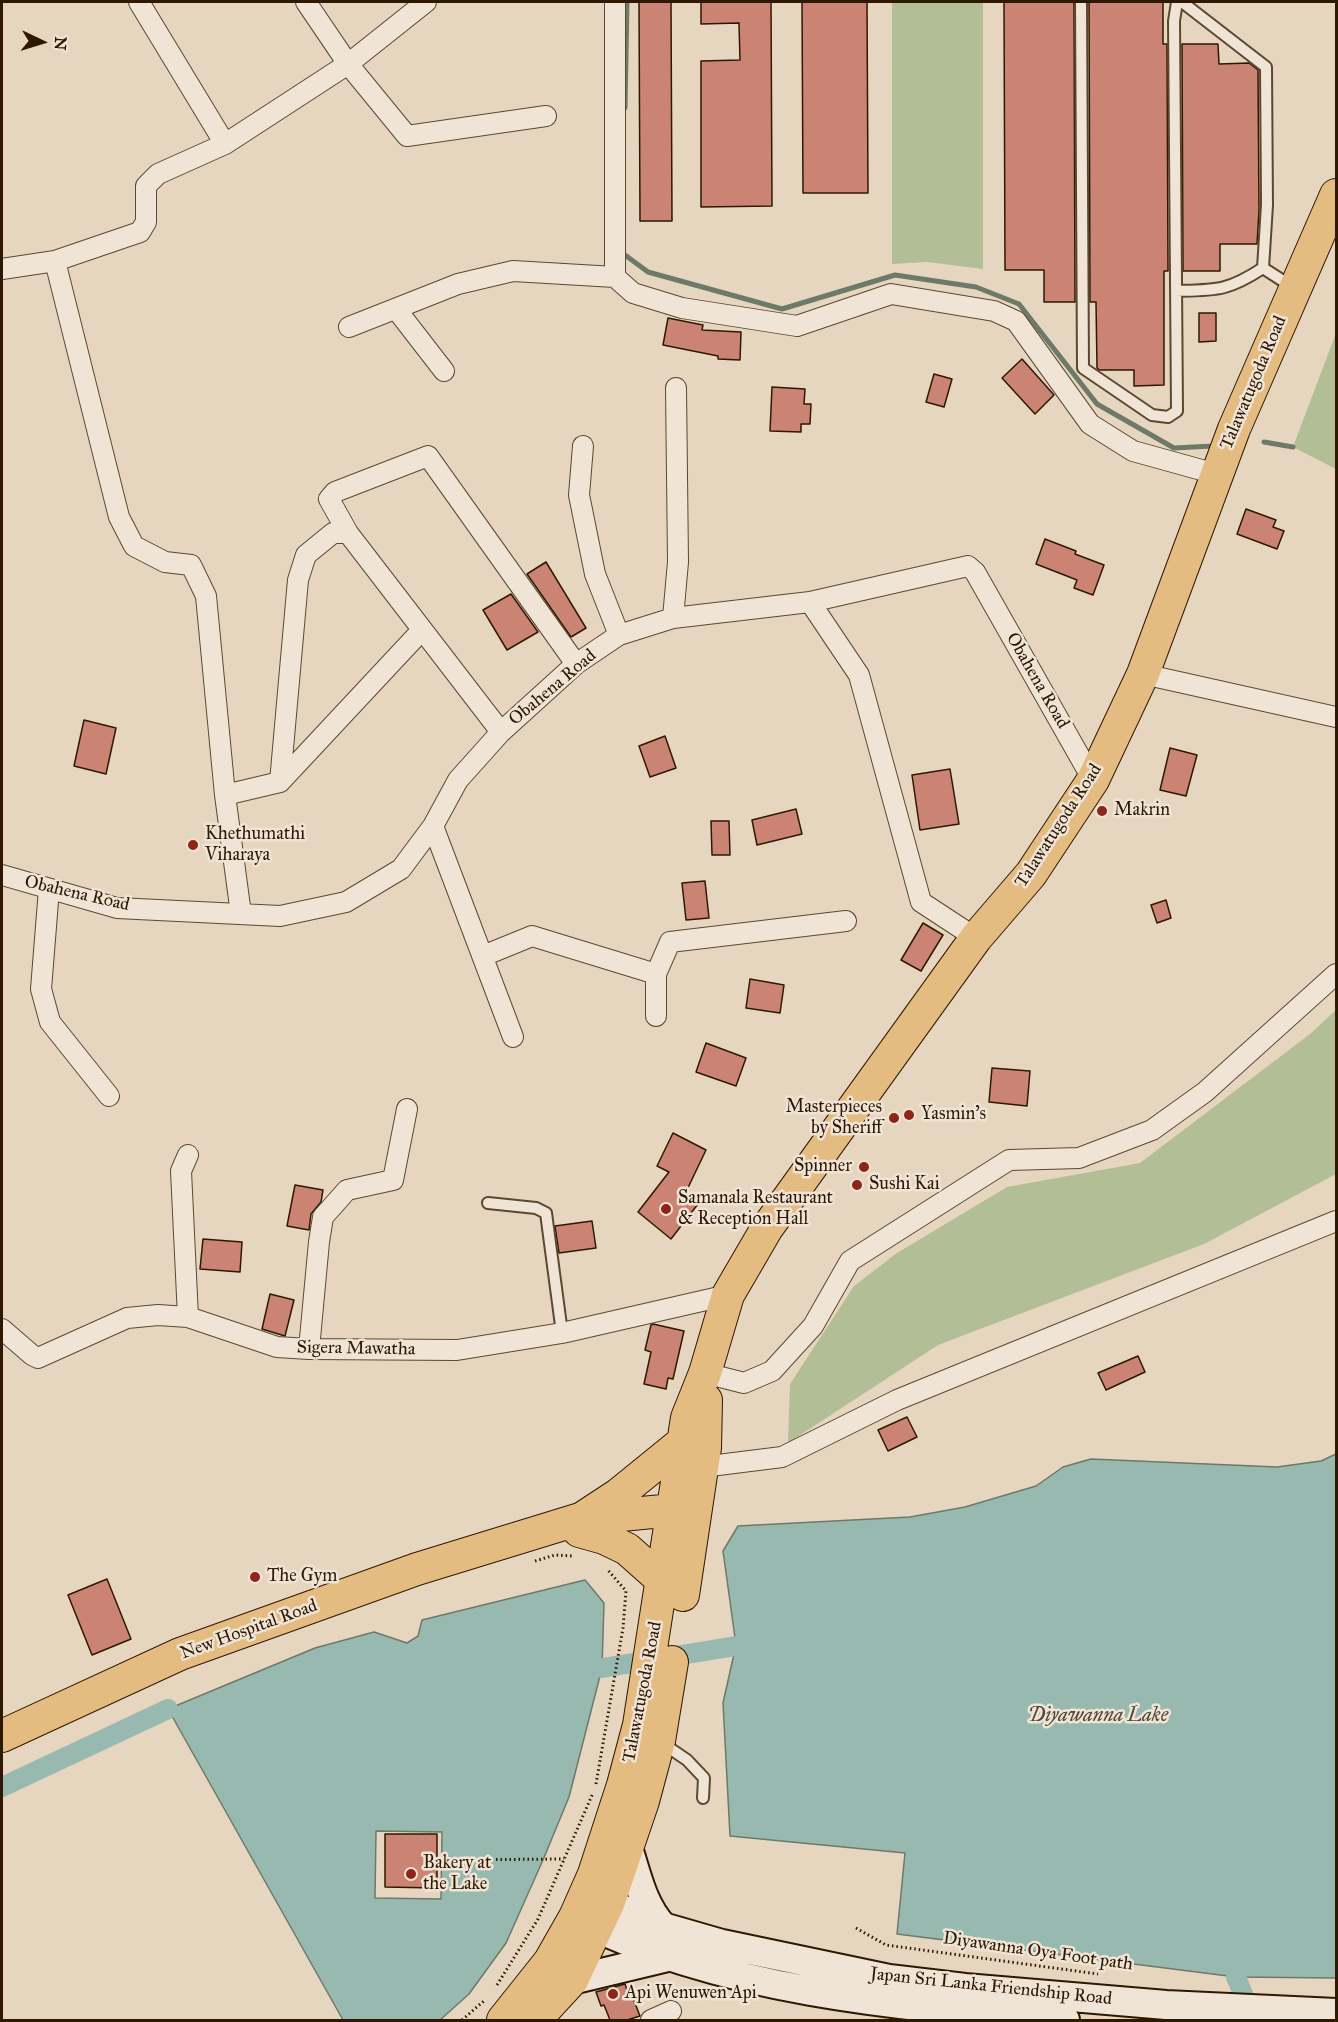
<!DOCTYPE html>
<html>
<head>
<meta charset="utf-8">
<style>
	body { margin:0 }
	#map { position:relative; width:1338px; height:2022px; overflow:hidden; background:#e7d6bf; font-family:"IM FELL Great Primer",serif }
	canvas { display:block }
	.frame { position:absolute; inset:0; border:3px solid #2e1801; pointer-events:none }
	.north { position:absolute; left:12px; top:12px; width:60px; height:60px; -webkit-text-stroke:4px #efe4d5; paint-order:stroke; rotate:94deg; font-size:16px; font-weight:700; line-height:24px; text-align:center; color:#2e1801 }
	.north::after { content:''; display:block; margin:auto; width:21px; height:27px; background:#2e1801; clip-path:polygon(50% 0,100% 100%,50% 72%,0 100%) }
</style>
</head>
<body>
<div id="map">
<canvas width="1338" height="2022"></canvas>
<div class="frame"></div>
<div class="north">N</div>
</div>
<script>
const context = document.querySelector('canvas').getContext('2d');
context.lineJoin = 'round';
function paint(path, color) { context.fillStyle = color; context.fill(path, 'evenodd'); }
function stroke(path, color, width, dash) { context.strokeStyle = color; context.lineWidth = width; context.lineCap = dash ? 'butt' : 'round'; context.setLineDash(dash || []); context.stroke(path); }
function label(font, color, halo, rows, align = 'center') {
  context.font = font + ' "IM FELL Great Primer",serif'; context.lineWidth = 5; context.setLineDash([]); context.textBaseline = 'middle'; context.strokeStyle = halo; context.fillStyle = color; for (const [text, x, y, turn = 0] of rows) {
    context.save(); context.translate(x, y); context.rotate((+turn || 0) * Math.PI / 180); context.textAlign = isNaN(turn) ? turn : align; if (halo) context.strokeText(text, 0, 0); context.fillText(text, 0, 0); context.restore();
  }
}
paint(new Path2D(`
	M892 2H983V269L927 262 892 264Z
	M1336 333V469L1293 447Z
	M1336 1010V1174L1204 1244 938 1345 788 1443 790 1384 854 1286 897 1253 1007 1187 1140 1163 1310 1034Z`), '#b2be95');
const water = new Path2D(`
	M1336 1454V1978L1236 1977 897 1934 905 1853 730 1836 723 1703 736 1645 723 1551 738 1526 910 1517 965 1507 1036 1486 1063 1467 1091 1459 1277 1467 1321 1461Z
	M585 1580 604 1603 602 1668 569 1797 543 1860 506 1943 469 1994 440 2020H343L168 1709 315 1648 374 1632 407 1643 418 1636 422 1620ZM376 1831 442 1832 441 1899 375 1898Z`);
paint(water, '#97b9af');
stroke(water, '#6d7969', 1.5);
stroke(new Path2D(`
	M625 108 627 2
	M621 252 648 272 782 309 895 275 976 287 1019 304 1097 404 1174 448 1213 446
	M1264 442 1293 447`), '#6d7969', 5);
stroke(new Path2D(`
	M602 1668 736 1646
	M2 1787 168 1709
	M1236 1977 1253 2018`), '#97b9af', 20);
const building = new Path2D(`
	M639 2H671L672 221H640Z
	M701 2H771L772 206 701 207V61L740 60 739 23 701 24Z
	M802 2H867L868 193H803Z
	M1004 2H1074L1075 302H1044V270H1005Z
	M1089 2H1163V44H1167L1168 271H1164V385L1134 386V370H1099L1097 368 1096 302H1090Z
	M1182 44H1218L1219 64 1249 63 1258 70 1259 211 1257 244H1220V271H1183Z
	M1199 313H1216V341L1199 342Z
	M668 318 703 325 702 330 741 332 740 360 718 359V356L663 345Z
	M1022 359 1054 395 1035 414 1002 378Z
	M934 374 952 379 944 407 926 402Z
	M772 387 805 389 804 404H811L810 424H801V432L770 431Z
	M1246 509 1276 520 1273 527 1284 531 1277 549 1237 534Z
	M1045 539 1076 551 1075 554 1104 565 1093 595 1074 588 1077 580 1036 564Z
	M546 562 586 628 571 637 527 574Z
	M511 594 538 632 507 650 483 610Z
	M84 720 116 728 106 774 74 766Z
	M665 736 676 768 650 777 639 746Z
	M1170 748 1197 755 1186 796 1160 790Z
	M950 769 959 824 920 830 912 775Z
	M796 809 802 834 757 845 752 820Z
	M711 821H729L730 855H712Z
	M705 881 709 918 686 920 682 883Z
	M1166 900 1171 918 1157 923 1151 905Z
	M923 923 943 935 921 971 901 960Z
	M750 979 784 985 780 1013 746 1008Z
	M706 1043 746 1058 736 1086 696 1072Z
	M992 1068 1030 1071 1027 1106 989 1102Z
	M673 1133 706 1150 685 1194 698 1204 671 1239 638 1212 669 1172 657 1166Z
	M295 1185 323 1190 321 1202 311 1214 309 1230 287 1226Z
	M592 1221 596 1248 559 1253 555 1226Z
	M203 1239 242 1242 240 1272 200 1269Z
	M270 1294 294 1300 285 1336 262 1329Z
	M653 1324 684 1331 673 1379 668 1378 666 1389 644 1384 651 1352 645 1350 651 1325Z
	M1138 1356 1145 1372 1106 1390 1098 1373Z
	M907 1417 917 1437 888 1451 878 1430Z
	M107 1579 131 1639 92 1655 68 1595Z
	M385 1834H437V1888L385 1887Z
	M625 1984 630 1999 633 1998 640 2016 627 2020H610L604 2005 601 2006 596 1992Z`);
paint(building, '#cb8474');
stroke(building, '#2e1801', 1.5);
const service = new Path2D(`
	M1081 2 1083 368 1152 415 1168 417 1177 411 1174 21 1177 2
	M1182 2 1266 67 1267 205 1263 268
	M1176 291C1217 290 1228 291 1263 268L1294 288
	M488 1203 536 1208 546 1213 562 1333
	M662 1743 687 1760 704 1778 703 1798`);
const minor = new Path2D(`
	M139 2 225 144
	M306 2 348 64 407 136 546 116
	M615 2V277
	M55 261 119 517 134 546 165 562 191 565 206 596 225 795 241 914
	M2 269 55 261 140 232 146 222V186L158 174 225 144 348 64 426 2
	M396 309 444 371
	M349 327 458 284 513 271 615 277 633 293 682 308 797 326 891 294 994 311 1016 321 1090 424 1133 451 1216 474
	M583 446 579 495 595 574 619 635
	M348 533 329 499 335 492 428 456 576 664
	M810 602 859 675 921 902 976 938
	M673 618 678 562 676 388
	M1143 674 1336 717
	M280 782 298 580 306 555 333 533H348L501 732
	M225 795 280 782 422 630
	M433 826 513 1037
	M2 875 117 908 280 916 346 902 401 869 433 826 458 780 501 732 576 664 619 635 673 618 810 602 968 566 975 572 1093 780
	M49 889 41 989 50 1022 109 1096
	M483 956 532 936 656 974
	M656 1016V974L670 942 846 921
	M188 1317 181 1171 188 1155
	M2 1329 32 1355 38 1358 127 1318 158 1315 188 1317 277 1347 309 1349 457 1350 562 1333 728 1295
	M309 1349 319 1242 323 1217 347 1190 393 1180 407 1109
	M705 1373 744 1383 772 1371 813 1326 850 1261 1009 1160 1079 1158 1152 1130 1205 1092 1336 974
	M702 1467 782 1457 897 1400 1336 1221
	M651 2020 671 2011`);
const secondary = new Path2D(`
	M628 1848C637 1876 643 1906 663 1927
	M587 1894 663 1927 722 1944 889 1979 965 1988 1166 2005 1336 2013
	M577 1919C728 1993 901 2006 1065 2020
	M572 1980 668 1957`);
const primary = new Path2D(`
	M584 1517 619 1494 683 1442
	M579 1531 604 1538 627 1549 663 1581
	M683 1595 705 1448 706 1400
	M2 1736 180 1654 417 1569 580 1519 673 1510 695 1511
	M503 2020 550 1961 575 1917 594 1874 623 1785 639 1725 687 1418 705 1373 728 1295 767 1228 976 938 1031 874 1093 780 1143 674 1234 429 1336 195
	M535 2020 572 1980 608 1904 643 1801 659 1741 672 1662`);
stroke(service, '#5c4830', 14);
stroke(minor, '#5c4830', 22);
stroke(secondary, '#2e1801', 32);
stroke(primary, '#2e1801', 34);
stroke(new Path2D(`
	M535 1561 555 1555 573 1556
	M596 1784 623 1628 626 1591 607 1569
	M442 1860 564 1859
	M856 1928 886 1945 1098 1974
	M497 1985 538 1919 593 1793
	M462 2020 485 2000`), '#2e1801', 3, [1.5, 3]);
stroke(service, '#efe4d5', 10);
stroke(minor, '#efe4d5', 20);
stroke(secondary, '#efe4d5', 28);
stroke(primary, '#e4bb80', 32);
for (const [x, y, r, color] of [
	[1102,811,6,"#8f2418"],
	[193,845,6,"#8f2418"],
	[909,1115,6,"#8f2418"],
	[894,1118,6,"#8f2418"],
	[864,1167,6,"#8f2418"],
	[857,1185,6,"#8f2418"],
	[666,1209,6,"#8f2418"],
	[255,1577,6,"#8f2418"],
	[411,1874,6,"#8f2418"],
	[613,1994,6,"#8f2418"]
]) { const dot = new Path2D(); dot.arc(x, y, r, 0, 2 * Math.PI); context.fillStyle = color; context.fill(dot); stroke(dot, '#efe4d5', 2); }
label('18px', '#2e1801', '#efe4d5', [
	["Talawatugoda Road",1254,383,-67],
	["Obahena Road",1037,681,60],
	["Obahena Road",553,688,-40],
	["Talawatugoda Road",1059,826,-57],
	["Obahena Road",77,894,13],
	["Sigera Mawatha",356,1349,1],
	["New Hospital Road",249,1630,-20],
	["Talawatugoda Road",643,1692,-79],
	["Diyawanna Oya Foot path",1038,1952,8],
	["Japan Sri Lanka Friendship Road",991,1987,6]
]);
label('18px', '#2e1801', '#efe4d5', [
	["Makrin",1114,811],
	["Khethumathi",205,835],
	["Viharaya",205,856],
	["Masterpieces",882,1108,"right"],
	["by Sheriff",882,1129,"right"],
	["Yasmin's",921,1115],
	["Spinner",852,1167,"right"],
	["Sushi Kai",869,1185],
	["Samanala Restaurant",678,1199],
	["& Reception Hall",678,1220],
	["The Gym",267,1577],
	["Bakery at",423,1864],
	["the Lake",423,1885],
	["Api Wenuwen Api",625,1994]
], 'left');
label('italic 20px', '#4e4835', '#efe4d5', [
	["Diyawanna Lake",1098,1716]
]);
</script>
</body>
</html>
